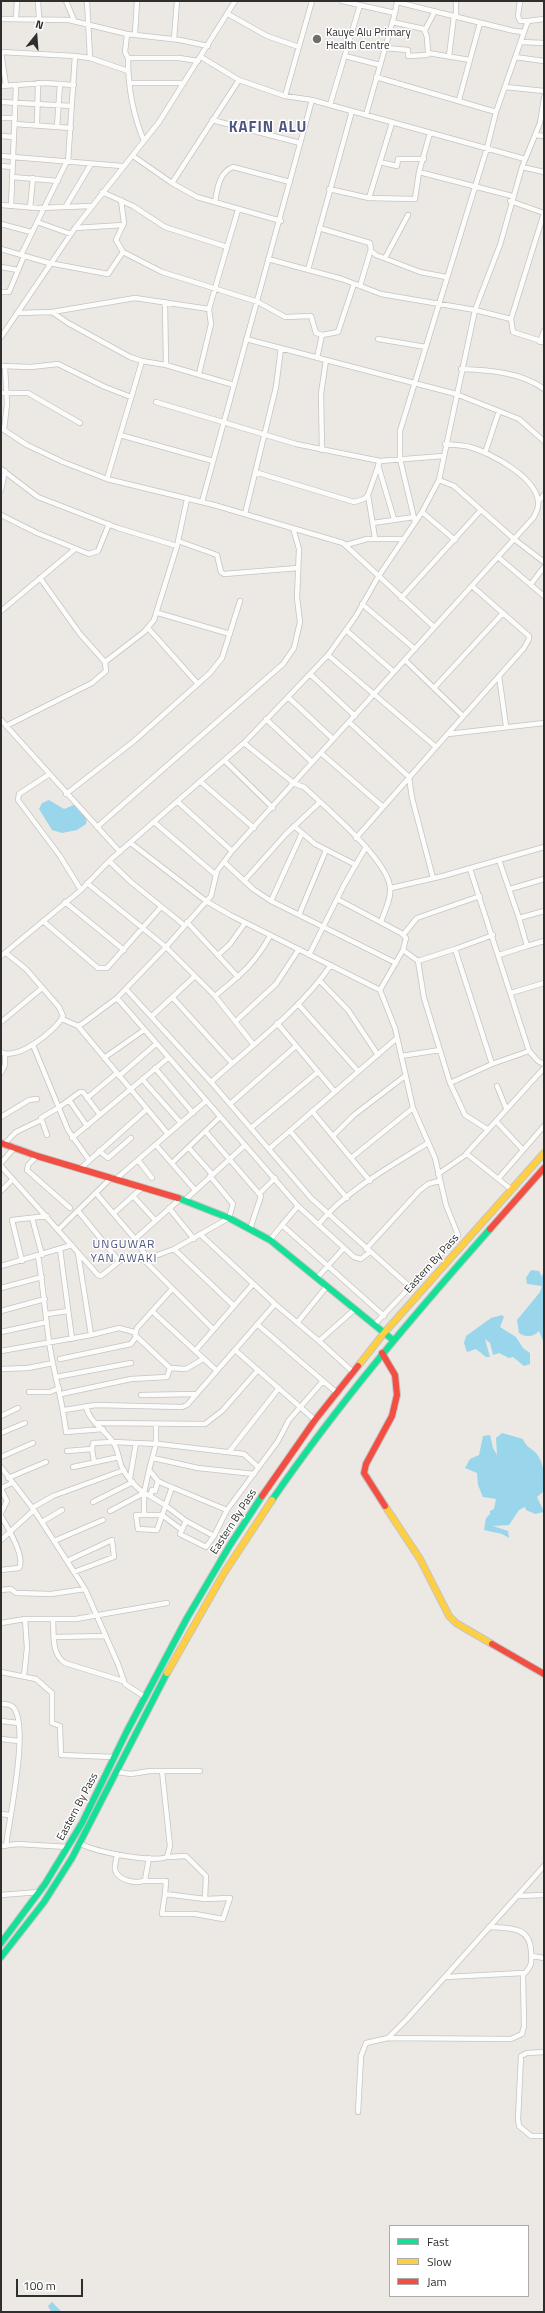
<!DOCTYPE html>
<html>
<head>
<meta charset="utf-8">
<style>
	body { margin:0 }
	#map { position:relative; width:545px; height:2313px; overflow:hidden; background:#ece8e4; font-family:"Titillium Web",sans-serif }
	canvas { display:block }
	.frame { position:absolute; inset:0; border:2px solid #2e2e2e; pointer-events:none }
	.legend { position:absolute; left:389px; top:2225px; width:140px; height:72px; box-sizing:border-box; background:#fff; border:1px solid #ababab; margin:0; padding:5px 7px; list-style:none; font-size:12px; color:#2e2e2e }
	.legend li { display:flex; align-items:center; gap:8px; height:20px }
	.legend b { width:20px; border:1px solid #ababab }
	.north { position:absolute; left:16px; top:16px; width:40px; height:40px; -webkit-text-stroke:3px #fff; paint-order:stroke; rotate:17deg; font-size:11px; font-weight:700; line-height:16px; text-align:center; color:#2e2e2e }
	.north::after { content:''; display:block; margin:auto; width:14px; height:18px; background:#2e2e2e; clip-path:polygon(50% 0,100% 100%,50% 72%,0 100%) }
	.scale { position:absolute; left:16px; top:2279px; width:67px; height:18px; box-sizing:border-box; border:2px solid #2e2e2e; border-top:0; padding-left:5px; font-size:12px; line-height:14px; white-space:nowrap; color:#2e2e2e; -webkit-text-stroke:3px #fff; paint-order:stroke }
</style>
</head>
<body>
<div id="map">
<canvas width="545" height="2313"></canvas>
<div class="frame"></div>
<ul class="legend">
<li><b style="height:5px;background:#16e098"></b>Fast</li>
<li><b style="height:5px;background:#ffcf43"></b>Slow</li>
<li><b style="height:5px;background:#f24e42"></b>Jam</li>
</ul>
<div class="north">N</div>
<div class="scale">100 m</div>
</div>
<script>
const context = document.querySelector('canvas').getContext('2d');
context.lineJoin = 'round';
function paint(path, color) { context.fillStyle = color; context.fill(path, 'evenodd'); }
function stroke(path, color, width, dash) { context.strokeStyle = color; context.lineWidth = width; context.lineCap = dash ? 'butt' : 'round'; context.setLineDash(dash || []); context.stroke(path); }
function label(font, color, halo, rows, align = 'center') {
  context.font = font + ' "Titillium Web",sans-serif'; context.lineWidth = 3; context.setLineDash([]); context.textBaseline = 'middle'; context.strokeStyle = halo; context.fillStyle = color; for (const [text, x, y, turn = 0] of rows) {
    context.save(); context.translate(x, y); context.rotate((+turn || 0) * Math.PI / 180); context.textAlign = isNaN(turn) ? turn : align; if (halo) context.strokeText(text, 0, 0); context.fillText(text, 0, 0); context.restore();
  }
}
paint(new Path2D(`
	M49 800 64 809 76 804 87 817 86 824 77 830 62 833 52 830 39 809 42 803Z
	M544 1269V1343L539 1331C533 1337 527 1338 519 1333L517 1320 540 1292 542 1286 527 1284 526 1278 531 1270 539 1271 542 1277Z
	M502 1315 504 1317 500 1327 516 1337 523 1348 530 1353V1364L524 1366 513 1357 509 1358 499 1353 493 1355 490 1343 485 1339 490 1357H486L476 1349 467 1352 464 1343 466 1336 491 1318Z
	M502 1433 523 1439C526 1447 531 1448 536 1453 545 1464 544 1477 544 1491L537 1497 544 1512 535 1514 526 1510 525 1507 519 1510 509 1525 493 1526 508 1531 509 1538 502 1534 484 1530 486 1518 490 1514V1511L494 1509 496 1499 483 1497 478 1485 477 1473 465 1468 470 1459 479 1455 483 1436 490 1435 493 1448 497 1455 496 1438Z
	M52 2302 62 2312H51L48 2306Z`), '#99d6ec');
const street = new Path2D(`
	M38 1 39 18
	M66 1 74 20
	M87 1 90 58
	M342 1 395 13 397 2 514 31 524 32 528 21 544 19
	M520 1 518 16 520 21H528
	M228 14 267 36 299 47
	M456 17V1
	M16 18 17 1
	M1 19 69 20 127 34 180 40 208 46
	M392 22 424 29 427 37 428 53
	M425 30 435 11
	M127 34 125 52 128 58C128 86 133 115 144 141
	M135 34 137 1
	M174 39 177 1
	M521 42 544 43
	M385 48 408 50V56L427 55 428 53 470 60
	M1 52 75 56 90 58 128 71
	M1 52 6 85
	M345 56 380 65
	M449 56 454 16
	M201 57 239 80 285 96 312 100 525 159
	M515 57 544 61
	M128 58H179L198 61
	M376 77 496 112
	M239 80 172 183 197 197 281 221
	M130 83H184
	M1 86 45 83 74 85
	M505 87 544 91
	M285 96 312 1
	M459 100 480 23
	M1 102 72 106
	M330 105 360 5
	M366 115 395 13
	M1 118H15
	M212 120 300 143
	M15 124 71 128
	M37 125 38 83
	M57 127 60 84
	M535 135 544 136
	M1 136 14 137
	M1 156 122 166
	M133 156 172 183
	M68 162 75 56
	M380 162 397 166 398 159H424
	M1 166 12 167
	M522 167 544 172
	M419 172 430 133
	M12 177 58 181
	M329 189 369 198 415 199 419 172 512 196
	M369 198 392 123
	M121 200 124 223 116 240 123 252 162 272 258 302 285 317 311 316 316 333 322 335 338 332 354 284
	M510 201 544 213
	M215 202C217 190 219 172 233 167L290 182
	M1 205 39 208 91 206
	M11 206 16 85
	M66 206 91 164
	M30 208 33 178
	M37 222 71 234
	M1 224 31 232
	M75 228 123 225
	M319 228 370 243 371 251 376 255 420 272 446 277
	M227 247 238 210
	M1 249 49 263 108 274 123 252
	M21 255 67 161
	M385 258 408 215
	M268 259 342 279 381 294 475 310 511 319 513 332 544 342
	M1 267 18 270
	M308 270 352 111
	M360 286 371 249
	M1 292H9L24 256
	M165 302 166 365
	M52 312 135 298 209 309 227 247 165 227 133 206 102 192
	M17 313 52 312 68 323 130 357 142 361 107 479
	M511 319 544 213
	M1 337 75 228 159 122 235 1
	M246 339 456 394 519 419 544 441
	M378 339 426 347
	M540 342 544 331
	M317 358 322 335
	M142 361 166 365 234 385
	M1 366 31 367 58 364 105 387 131 397
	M461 369C488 370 521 372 544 389
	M199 374 211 324 209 309
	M1 393H28L80 423
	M156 402 296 444 380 461
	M1 428 27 445 63 462 107 479 214 505 343 543 434 627
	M4 430 7 404 5 367
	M120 435 213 461
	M322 450 321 394 326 360
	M485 453 499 411
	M378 465 394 519
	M1 469 38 497 118 528 177 546
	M255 472 354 502 364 499 368 495 380 461 443 456
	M439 480 454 486 514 539 544 562
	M1 490 5 471
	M368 495 375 538
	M202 502 312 100
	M538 502 544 495
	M422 512 455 540
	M245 514 276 387 281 348
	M1 515 37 533 89 554 98 551 109 524
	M415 522 400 459V431L487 148 496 112 524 32
	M373 523 414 517
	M178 541 217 555 221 572 224 574 298 568
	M346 545 367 539H404
	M498 557 544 596
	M531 584 544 567
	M401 598 481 510
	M362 604 415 649
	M1 611 75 549
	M158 613 230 634
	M148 628 198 684
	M346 630 394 672
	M328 655 436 747 524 648 529 639V636L472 586
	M405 660 463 716
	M105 662 144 632 154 620 177 546 187 499
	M310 674 355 716
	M499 676 506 726
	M434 688 503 613
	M288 697 333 739
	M266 719 312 762
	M1 720 120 852
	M349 722 409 777 412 798 433 878
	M6 726 92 683 106 671 105 662 80 634 40 578
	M448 734 544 723
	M244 743 295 784 304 787C325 807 387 859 390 887 392 898 384 912 381 922
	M321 753 383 807
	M225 761 273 808
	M48 775 19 794 18 800 60 856 81 890
	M201 782 254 828
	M66 794 134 741 210 673 222 658 240 601
	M178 802 232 851
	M154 822 216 875
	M294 826 315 844 356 865
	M97 827 283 664 294 648 300 622 297 598 299 549 293 528
	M356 838 436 747
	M499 860 519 918 544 911
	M109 861 131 882 184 925
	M224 862 253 889 271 901 396 963
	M470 869 529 1051 538 1061 544 1064
	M244 881 286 834 320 802
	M87 883 166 947 215 996 253 1044
	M391 888 443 876 544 847
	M510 889 544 879
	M337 899 401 933 406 938 403 950 380 990
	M271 901 302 833
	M65 902 124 950
	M299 915 326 850
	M519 918 527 946 544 941
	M43 921 98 968H107L161 907
	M187 922 238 977
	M403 935 417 918 480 896
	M403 950 418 961 424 998 450 1083 465 1115 487 1129
	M218 955 230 944 245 923
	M309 955 344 885 366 847
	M499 955 527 946
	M1 956 81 890 109 861 244 743 288 697 328 655 356 616 378 577 422 512 439 480 475 310 500 245 522 167 540 123 544 98
	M418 961 455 949
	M320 981 348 1010 378 1055
	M126 989 211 1082 311 1198 410 1287 458 1235 446 1205 435 1158 413 1108 395 1028 380 990 230 915 206 901 132 844
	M511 993 544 983
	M215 996C240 975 254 965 270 936
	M117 998 298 1206 354 1257 361 1259 370 1252
	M173 998 232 1063
	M298 1004 358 1071
	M152 1016 195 976
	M62 1019 78 1026 82 1024 117 998 166 947 211 896 217 871 232 851 534 517C535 514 538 509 538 506 541 479 491 453 470 447 462 445 453 445 445 444
	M236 1021 276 984 299 949
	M1 1022 42 988
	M277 1023 335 1092
	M78 1026 168 1134
	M33 1045 68 1130 89 1160
	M1 1052C17 1061 56 1031 63 1016L59 1007 26 969 6 953
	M401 1056 440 1050
	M104 1058 144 1030
	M492 1064 529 1051
	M155 1068 193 1113
	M1 1073 5 1065V1054
	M119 1076 156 1044
	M142 1079 181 1123
	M211 1082C252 1045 299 1011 331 965
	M450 1083 492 1064 455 949 493 935
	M497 1086 506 1108
	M87 1098 117 1073
	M69 1100 87 1126
	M230 1104 296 1046
	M312 1111 370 1181
	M1 1117 29 1100 37 1099
	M496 1121 544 1068
	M251 1128 318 1072
	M290 1131 347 1198
	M206 1132 261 1196 250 1229
	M47 1135 41 1118 58 1108 80 1092H83L100 1115
	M333 1136 354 1115 405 1076
	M72 1138 168 1058
	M4 1144 16 1132 41 1120
	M156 1145 195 1190
	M189 1148 212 1174
	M269 1149 397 1038
	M99 1151 108 1158 131 1138
	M466 1154 496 1121 523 1150
	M37 1156 28 1165 27 1170 70 1208
	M351 1158 413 1108
	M138 1160 152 1178
	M1 1163 15 1147
	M172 1163 220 1117
	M1 1166 98 1275 101 1276 126 1256 144 1260 213 1329
	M81 1168 147 1109
	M438 1174 467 1154 512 1190
	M116 1179 206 1101
	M498 1179 544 1126
	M1 1191 13 1179
	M96 1193 135 1239 148 1259
	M260 1193 275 1178
	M133 1196 155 1220
	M185 1200 245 1145
	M298 1206 282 1225 384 1316
	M169 1208 194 1239
	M79 1212 119 1261
	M114 1213 143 1187
	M32 1218 42 1255
	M318 1225C344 1192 392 1165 428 1143
	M59 1229 112 1177
	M201 1235 275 1304 319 1341 355 1309
	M135 1239 180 1199
	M270 1240 282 1225
	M60 1249 72 1339
	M174 1249 234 1306
	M366 1249 419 1191 428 1184 439 1181
	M38 1256C43 1285 45 1313 49 1341 53 1372 63 1401 66 1432L103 1429
	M144 1260 174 1249 229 1218 233 1204 210 1176
	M22 1261 12 1220 47 1216
	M1 1266 72 1245
	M317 1278 343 1249
	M1 1288 42 1277
	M172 1289 137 1328 135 1335 170 1368 186 1369 203 1359
	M1 1311 45 1299
	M152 1311 216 1370
	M47 1314 68 1311
	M297 1323 327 1286
	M257 1324 337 1393
	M374 1325 410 1287
	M1 1332 47 1322
	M91 1335 119 1328 134 1332
	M319 1341 353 1372
	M235 1350 315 1420
	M1 1351 91 1335 78 1253
	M195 1351 253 1284
	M60 1359 131 1344 136 1337
	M1 1369 28 1368 53 1363
	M56 1377 131 1363
	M29 1392H50L59 1388
	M61 1394 131 1379 167 1377 170 1368
	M141 1395 197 1394
	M86 1406C89 1422 104 1429 113 1442 118 1449 118 1457 121 1465 126 1477 138 1491 150 1496L152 1490 155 1491 158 1481
	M64 1410 96 1405 182 1407 187 1405 275 1304
	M1 1416 18 1408
	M95 1423 205 1424 222 1411 258 1370
	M156 1424V1444L149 1470 158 1481 164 1484 227 1510
	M1 1433 25 1423
	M92 1449 93 1443 113 1442 159 1444 244 1454 258 1467
	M67 1451 92 1449 94 1462
	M229 1452 279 1388
	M1 1457 33 1443
	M153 1458 198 1468 254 1474
	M1 1467 34 1510 85 1589 118 1664 125 1684 145 1697
	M73 1467 119 1457
	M149 1470 144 1493V1515H136L138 1529 157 1530 172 1487
	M8 1478 46 1462
	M130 1478 136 1443
	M1 1488 12 1483
	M1 1489 7 1501 1 1513
	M150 1496 165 1505 186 1521 214 1536 227 1510 278 1441 289 1420 323 1381
	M93 1502 133 1482
	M32 1508 53 1496 124 1470
	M110 1511 144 1493
	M144 1515H162L182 1530 186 1521
	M1 1516C7 1526 26 1557 19 1568L1 1570
	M42 1522 62 1510
	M182 1530 180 1534 206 1547 214 1536
	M1 1540 34 1510
	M54 1541 103 1520
	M67 1561 112 1540 114 1557 74 1572
	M1 1590 11 1589 16 1593 51 1594 85 1589
	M53 1619C54 1634 51 1654 65 1663L123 1681
	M1 1623 25 1619H76L167 1603
	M55 1637 106 1636
	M1 1672 36 1679 52 1693V1723L60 1726 61 1755 114 1757
	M24 1676 27 1648 25 1619
	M1 1704C5 1704 10 1704 13 1707 30 1725 9 1819 6 1846
	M1 1721 18 1723
	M1 1739 19 1741
	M117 1772 131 1774 150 1771H200
	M1 1814 9 1815
	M81 1844C97 1852 151 1863 167 1857L170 1846 162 1771
	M1 1846 18 1844 68 1847
	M117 1854C117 1859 114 1865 115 1870 118 1880 137 1885 145 1880L149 1858
	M167 1857 186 1856 206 1876 205 1899
	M142 1881H166L165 1894 205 1899 230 1898 223 1919 195 1914H162L165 1894
	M1 1895 39 1892
	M517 1896 544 1895
	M489 1927C509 1928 530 1926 531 1951 532 1962 532 1966 524 1974
	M532 1956 544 1958
	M388 2038 511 2039 522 2034 524 2026 523 1973 446 1977
	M544 2052 527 2053 521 2056 518 2119 519 2126 531 2136H544
	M358 2112 361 2056 366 2043 388 2038 408 2018 544 1866`);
const fast = new Path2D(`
	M178 1198 229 1218 270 1240 393 1340
	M272 1500C338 1404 413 1316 490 1229
	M1 1943 45 1884 82 1823 127 1731 187 1618 230 1545 262 1496
	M1 1957 44 1902 72 1858 167 1673`);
const slow = new Path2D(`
	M358 1366 384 1333 544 1153
	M385 1506 420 1559 449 1616 456 1623 492 1644
	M167 1673 224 1573 272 1500`);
const jam = new Path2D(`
	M1 1143 37 1156 178 1198
	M490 1229 544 1168
	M382 1353 395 1375 397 1395 392 1416 366 1464 364 1473 385 1506
	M262 1496 315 1420 358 1366
	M492 1644 544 1674`);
stroke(street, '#c5c4c5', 6);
stroke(fast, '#c5c4c5', 8);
stroke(slow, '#c5c4c5', 8);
stroke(jam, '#c5c4c5', 8);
stroke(street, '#fcfcfb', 4.5);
stroke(fast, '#16e098', 6);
stroke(slow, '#ffcf43', 6);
stroke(jam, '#f24e42', 6);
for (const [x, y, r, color] of [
	[317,39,5,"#706f6e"]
]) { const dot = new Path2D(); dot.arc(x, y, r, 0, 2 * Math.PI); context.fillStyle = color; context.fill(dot); stroke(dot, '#fff', 1.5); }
label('11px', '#2e2e2e', '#fff', [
	["Kauye Alu Primary",326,33],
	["Health Centre",326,46]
], 'left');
label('11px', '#2e2e2e', '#fff', [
	["Eastern By Pass",432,1264,-48],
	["Eastern By Pass",234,1522,-57],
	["Eastern By Pass",78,1807,-62]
]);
context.letterSpacing = '1px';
label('12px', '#4d5680', '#fff', [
	["UNGUWAR",124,1245],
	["YAN AWAKI",124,1259]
]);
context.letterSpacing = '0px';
context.letterSpacing = '1px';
label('bold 15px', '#4d5680', '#fff', [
	["KAFIN ALU",268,128]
]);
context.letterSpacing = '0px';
</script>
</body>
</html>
